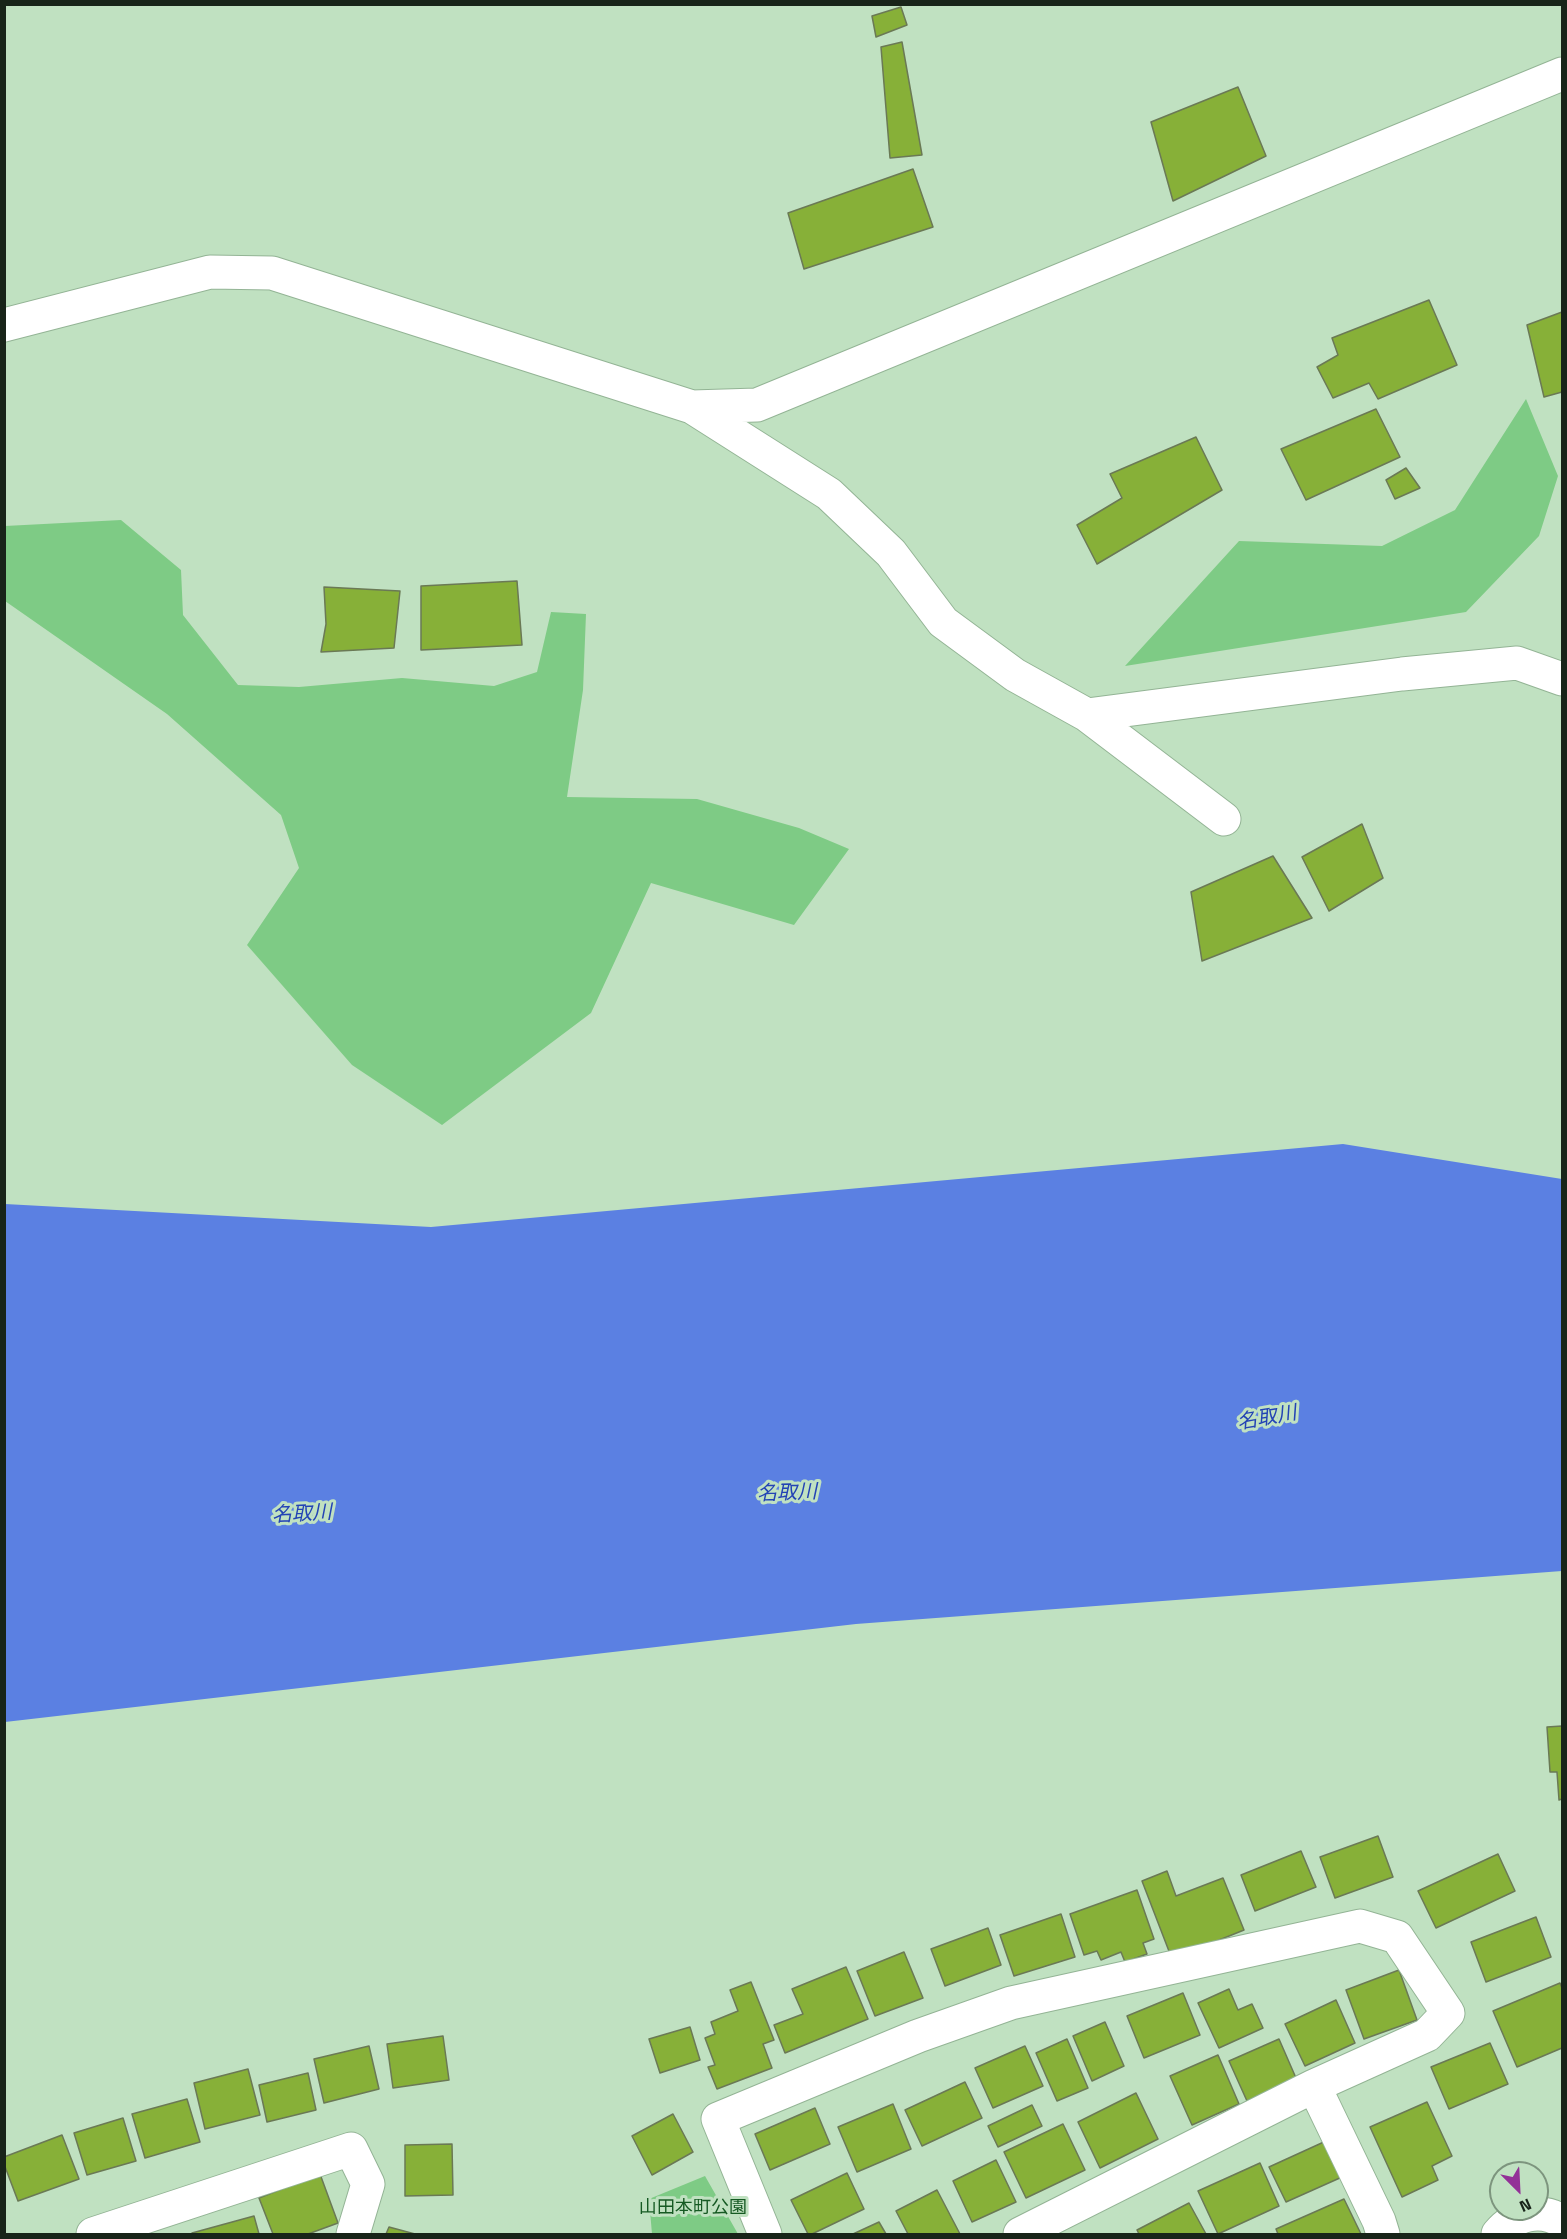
<!DOCTYPE html>
<html>
<head>
<meta charset="utf-8">
<style>
	body { margin:0 }
	#map { position:relative; width:1567px; height:2239px; overflow:hidden; background:#c0e1c1; font-family:"Titillium Web",sans-serif }
	canvas { display:block }
	.frame { position:absolute; inset:0; border:6px solid #182419; pointer-events:none }
	.north { position:absolute; left:1489px; top:2161px; width:60px; height:60px; box-sizing:border-box; background:#c0e1c1; border:2px solid #7d957e; border-radius:50%; rotate:156deg; font-size:16px; font-weight:700; line-height:24px; text-align:center; color:#182419 }
	.north::after { content:''; display:block; margin:auto; width:21px; height:27px; background:#933197; clip-path:polygon(50% 0,100% 100%,50% 72%,0 100%) }
</style>
</head>
<body>
<div id="map">
<canvas width="1567" height="2239"></canvas>
<div class="frame"></div>
<div class="north">N</div>
</div>
<script>
const context = document.querySelector('canvas').getContext('2d');
context.lineJoin = 'round';
function paint(path, color) { context.fillStyle = color; context.fill(path, 'evenodd'); }
function stroke(path, color, width, dash) { context.strokeStyle = color; context.lineWidth = width; context.lineCap = dash ? 'butt' : 'round'; context.setLineDash(dash || []); context.stroke(path); }
function label(font, color, halo, rows, align = 'center') {
  context.font = font + ' "Titillium Web","Noto Sans JP",sans-serif'; context.lineWidth = 6; context.setLineDash([]); context.textBaseline = 'middle'; context.strokeStyle = halo; context.fillStyle = color; for (const [text, x, y, turn = 0] of rows) {
    context.save(); context.translate(x, y); context.rotate((+turn || 0) * Math.PI / 180); context.textAlign = isNaN(turn) ? turn : align; if (halo) context.strokeText(text, 0, 0); context.fillText(text, 0, 0); context.restore();
  }
}
paint(new Path2D(`
	M1526 399 1558 476 1539 536 1466 612 1125 666 1239 541 1382 546 1455 510Z
	M121 520 181 570 183 615 238 685 299 687 402 678 494 686 537 672 551 612 586 614 583 690 567 797 697 799 799 828 849 849 794 925 651 883 591 1013 442 1125 352 1065 247 945 299 868 281 815 167 714 5 601V526Z
	M705 2176 738 2234H652L649 2199Z`), '#7ecb85');
paint(new Path2D(`
	M1343 1144 1562 1179V1571L856 1624 5 1722V1204L431 1227Z`), '#5b80e2');
const building = new Path2D(`
	M901 7 907 25 876 37 872 16Z
	M902 42 922 155 890 158 881 47Z
	M1238 87 1266 156 1173 201 1151 122Z
	M913 169 933 227 804 269 788 213Z
	M1429 300 1457 365 1378 399 1369 383 1333 398 1317 367 1338 355 1332 338Z
	M1562 312V392L1544 397 1527 325Z
	M1376 409 1400 457 1306 500 1281 449Z
	M1196 437 1222 490 1097 564 1077 525 1122 498 1110 474Z
	M1406 468 1420 488 1395 499 1386 480Z
	M517 581 522 645 421 650V586Z
	M324 587 400 591 394 648 321 652 326 624Z
	M1362 824 1383 878 1329 911 1302 857Z
	M1273 856 1312 918 1202 961 1191 892Z
	M1562 1726V1799L1559 1800 1557 1772H1550L1547 1727Z
	M1378 1836 1393 1877 1335 1898 1320 1857Z
	M1301 1851 1316 1887 1255 1911 1241 1875Z
	M1498 1854 1515 1891 1436 1928 1418 1891Z
	M1167 1871 1176 1896 1223 1878 1244 1930 1172 1959 1142 1881Z
	M1137 1890 1154 1939 1143 1943 1147 1954 1125 1962 1121 1952 1101 1960 1097 1951 1084 1955 1070 1914Z
	M1061 1914 1075 1957 1014 1976 1000 1935Z
	M1536 1917 1551 1957 1486 1982 1471 1942Z
	M988 1928 1001 1965 945 1986 931 1949Z
	M904 1952 923 1998 875 2016 857 1971Z
	M846 1967 868 2019 785 2053 774 2025 803 2014 792 1989Z
	M1399 1970 1417 2020 1364 2039 1346 1990Z
	M751 1982 774 2040 763 2044 772 2068 717 2089 708 2067 715 2065 705 2038 715 2034 711 2022 738 2011 730 1990Z
	M1560 1983 1562 1988V2048L1517 2067 1493 2011Z
	M1229 1989 1238 2010 1252 2004 1263 2028 1219 2048 1198 2003Z
	M1183 1993 1200 2035 1144 2058 1127 2016Z
	M1336 2000 1355 2043 1305 2066 1285 2024Z
	M1105 2022 1124 2066 1092 2081 1073 2036Z
	M690 2027 700 2060 660 2073 649 2039Z
	M443 2036 449 2080 393 2088 387 2044Z
	M1067 2039 1088 2088 1057 2101 1036 2053Z
	M1279 2039 1296 2078 1247 2101 1229 2061Z
	M1490 2043 1508 2084 1449 2109 1431 2067Z
	M369 2046 379 2089 324 2103 314 2059Z
	M1025 2046 1043 2086 993 2108 975 2068Z
	M1218 2055 1239 2104 1192 2125 1170 2076Z
	M248 2069 260 2115 205 2129 194 2083Z
	M308 2073 316 2110 267 2122 259 2085Z
	M965 2082 982 2118 922 2146 905 2110Z
	M1136 2093 1158 2139 1100 2168 1078 2122Z
	M187 2099 200 2142 145 2158 132 2114Z
	M1427 2102 1452 2156 1432 2166 1438 2180 1402 2197 1370 2127Z
	M893 2104 911 2149 857 2172 838 2127Z
	M1032 2105 1042 2126 998 2147 988 2126Z
	M815 2108 830 2144 770 2170 755 2134Z
	M673 2114 693 2152 652 2175 632 2136Z
	M123 2118 136 2161 87 2175 74 2133Z
	M1063 2124 1085 2170 1026 2198 1004 2152Z
	M62 2135 79 2179 18 2201 4 2164V2157Z
	M1326 2141 1342 2177 1286 2202 1269 2167Z
	M452 2144 453 2195 405 2196V2145Z
	M996 2160 1016 2202 972 2222 953 2181Z
	M1260 2163 1279 2206 1218 2234 1198 2191Z
	M847 2173 864 2209 812 2234H808L791 2200Z
	M320 2174 338 2223 308 2234H273L259 2198Z
	M937 2190 960 2234H908L896 2211Z
	M1344 2199 1361 2234H1278L1276 2229Z
	M1189 2203 1206 2234H1139L1137 2230Z
	M254 2216 259 2234H192V2233Z
	M879 2222 886 2234H853Z
	M389 2227 415 2234H386Z`);
paint(building, '#87b038');
stroke(building, '#6a7955', 1.5);
const street = new Path2D(`
	M4 325 210 272 272 273 692 407 757 405 1562 74
	M692 407 829 494 891 553 943 622 1015 675 1087 715 1402 674 1517 663 1562 679
	M1087 715 1224 819
	M1314 2086 1379 2221 1383 2234
	M93 2234 351 2149 368 2184 353 2234
	M765 2234 718 2119 918 2036 1011 2003 1360 1926 1397 1937 1448 2013 1427 2035 1314 2086 1020 2234
	M1498 2234C1514 2215 1539 2207 1562 2221`);
stroke(street, '#93b495', 35);
stroke(street, '#fff', 33);
label('18px', '#165a23', '#c0e1c1', [
	["山田本町公園",693,2209]
]);
label('italic 20px', '#2343b5', '#c0e1c1', [
	["名取川",1267,1419,-10],
	["名取川",787,1494,-2],
	["名取川",302,1515,-3]
]);
</script>
</body>
</html>
